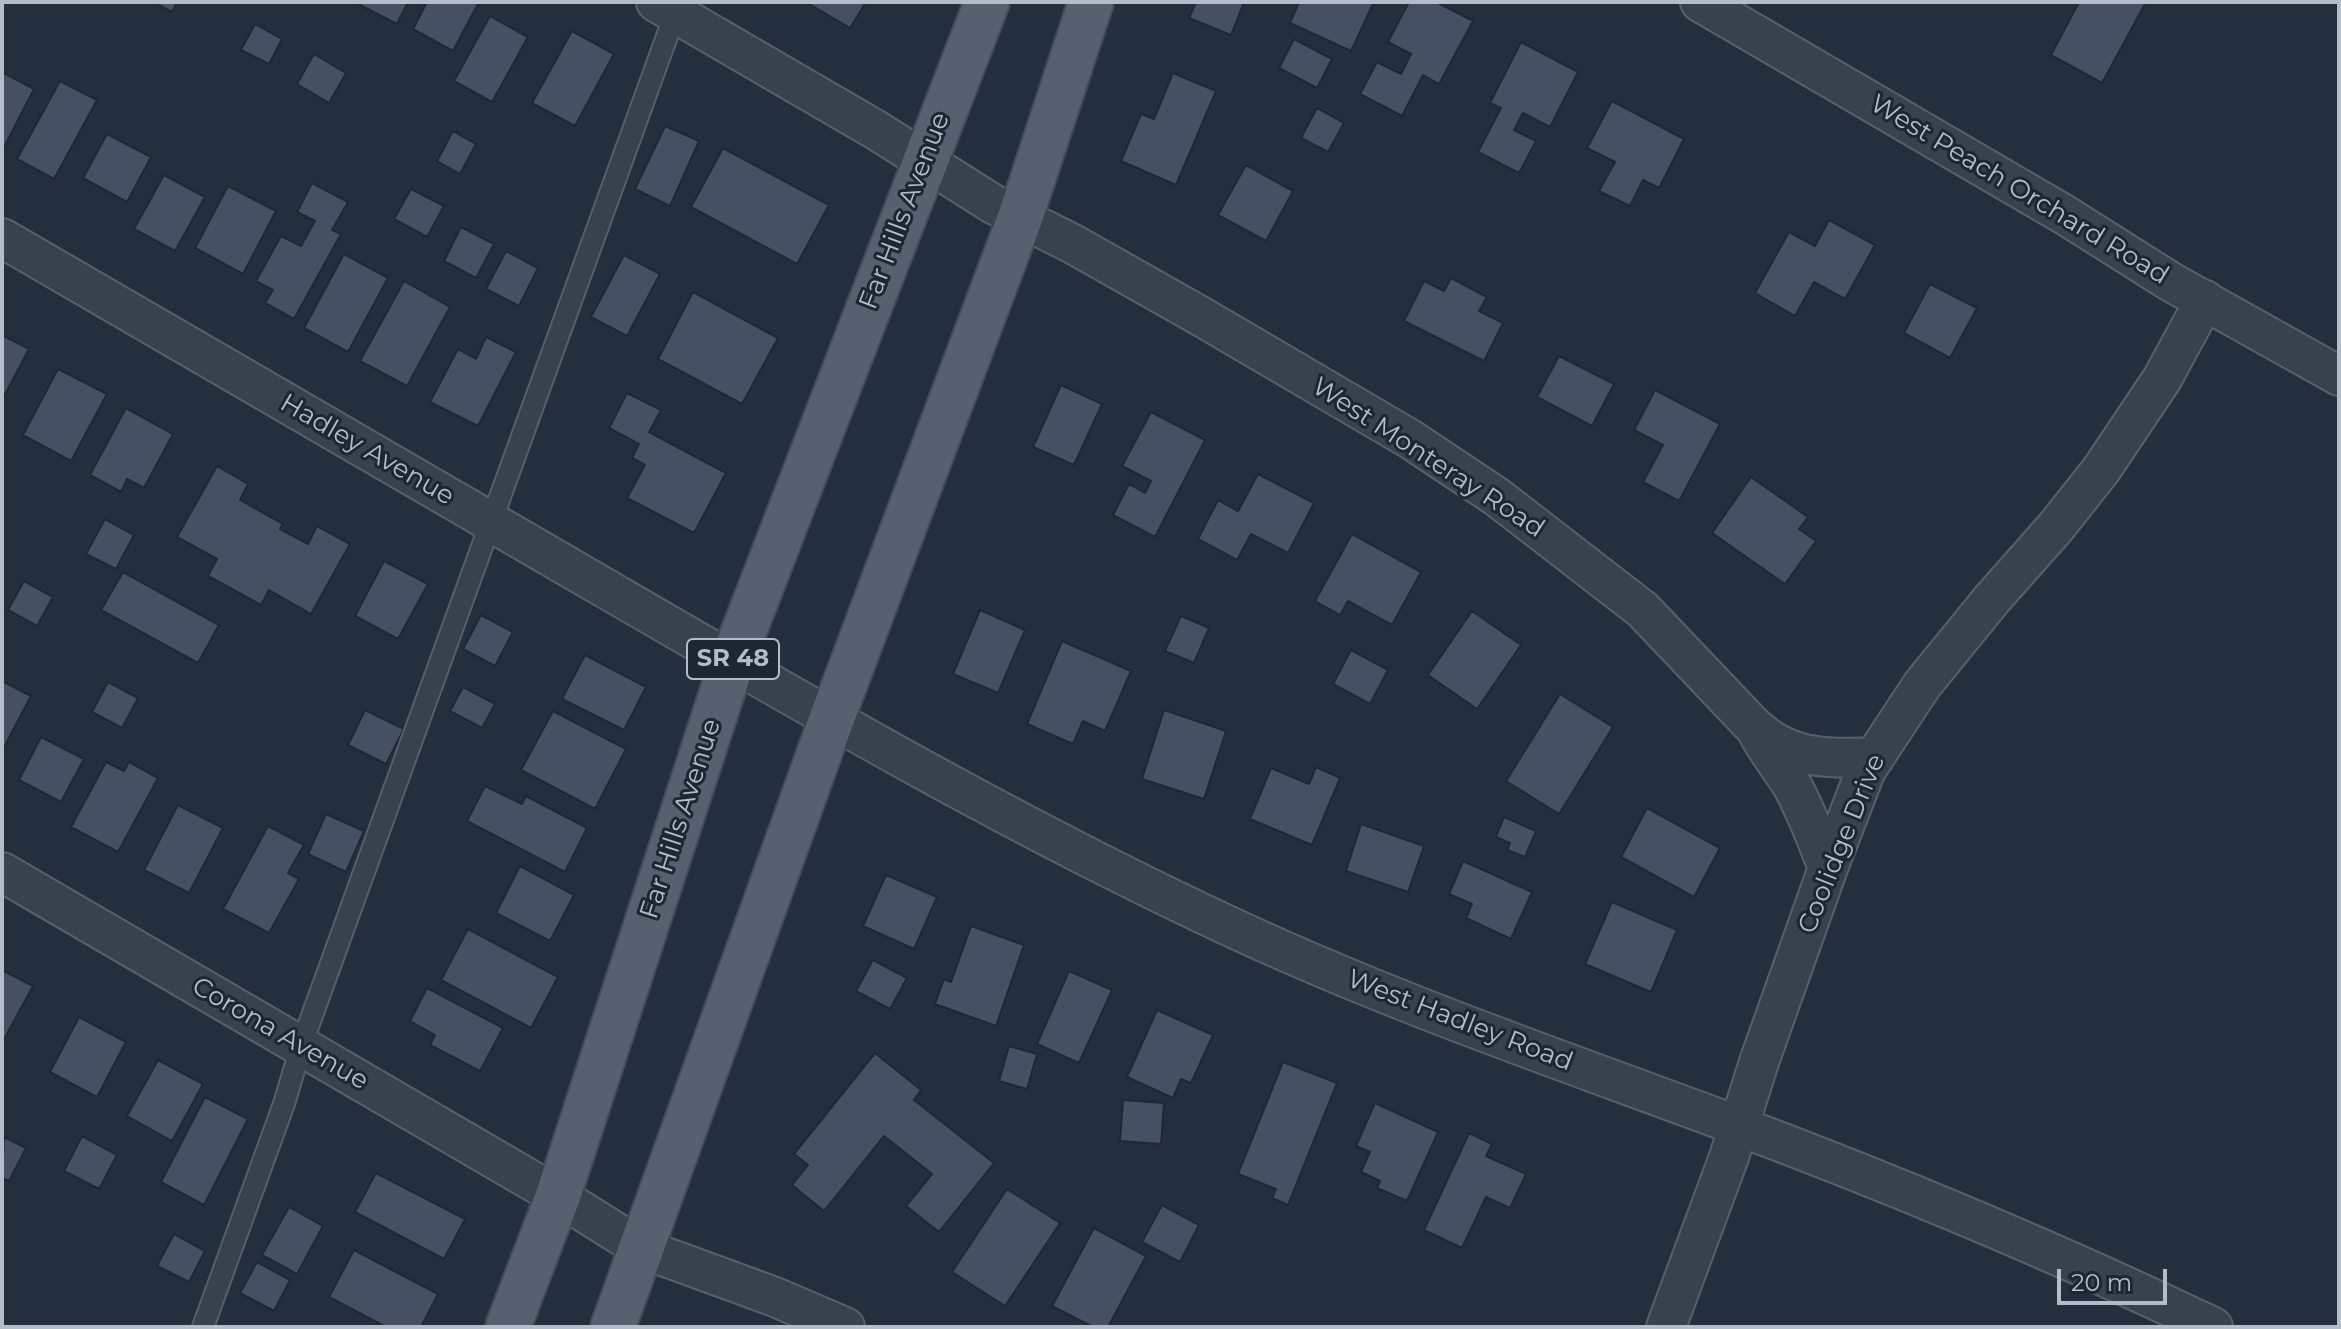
<!DOCTYPE html>
<html>
<head>
<meta charset="utf-8">
<style>
	body { margin:0 }
	#map { position:relative; width:2341px; height:1329px; overflow:hidden; background:#242f3e; font-family:Montserrat,sans-serif }
	canvas { display:block }
	.frame { position:absolute; inset:0; border:4px solid #b4bcc9; pointer-events:none }
	.scale { position:absolute; left:2057px; top:1269px; width:110px; height:36px; box-sizing:border-box; border:4px solid #b4bcc9; border-top:0; padding-left:10px; font-size:24px; line-height:28px; white-space:nowrap; color:#b4bcc9; -webkit-text-stroke:6px #1d2633; paint-order:stroke }
</style>
</head>
<body>
<div id="map">
<canvas width="2341" height="1329"></canvas>
<div class="frame"></div>
<div class="scale">20 m</div>
</div>
<script>
const context = document.querySelector('canvas').getContext('2d');
context.lineJoin = 'round';
function paint(path, color) { context.fillStyle = color; context.fill(path, 'evenodd'); }
function stroke(path, color, width, dash) { context.strokeStyle = color; context.lineWidth = width; context.lineCap = dash ? 'butt' : 'round'; context.setLineDash(dash || []); context.stroke(path); }
function label(font, color, halo, rows, align = 'center') {
  context.font = font + ' Montserrat,sans-serif'; context.lineWidth = 6; context.setLineDash([]); context.textBaseline = 'middle'; context.strokeStyle = halo; context.fillStyle = color; for (const [text, x, y, turn = 0] of rows) {
    context.save(); context.translate(x, y); context.rotate((+turn || 0) * Math.PI / 180); context.textAlign = isNaN(turn) ? turn : align; if (halo) context.strokeText(text, 0, 0); context.fillText(text, 0, 0); context.restore();
  }
}
const building = new Path2D(`
	M153 2H177L172 12Z
	M354 2H408L397 24Z
	M427 2H479L453 51 413 29Z
	M806 2H866L850 28Z
	M1196 2H1244L1231 35 1189 18Z
	M1299 2H1374L1351 51 1290 23Z
	M1409 2H1436L1473 21 1439 84 1423 75 1402 116 1360 94 1377 62 1401 74 1411 54 1388 42Z
	M2079 2H2146L2102 83 2051 55Z
	M490 16 528 37 492 102 454 81Z
	M255 24 282 39 269 64 241 50Z
	M572 31 614 54 575 126 532 103Z
	M1294 39 1332 59 1317 88 1279 68Z
	M1521 42 1578 72 1550 127 1523 113 1514 130 1536 141 1519 173 1478 152 1501 108 1490 103Z
	M314 54 346 73 329 103 297 84Z
	M2 72 34 89 3 149H2Z
	M1173 73 1216 91 1176 185 1121 161 1141 114 1154 119Z
	M60 81 97 100 54 179 17 159Z
	M1612 101 1684 139 1659 188 1643 180 1630 206 1599 191 1615 162 1587 148Z
	M1317 108 1344 123 1328 152 1301 138Z
	M665 126 699 141 670 206 635 189Z
	M453 131 476 144 460 174 437 161Z
	M107 134 151 157 127 202 83 178Z
	M723 148 829 205 797 264 691 207Z
	M1246 165 1293 191 1266 241 1218 215Z
	M164 175 205 197 175 251 134 229Z
	M312 183 348 202 332 230 341 234 294 319 265 303 273 290 256 281 281 236 301 246 315 221 297 212Z
	M228 186 276 211 243 274 195 248Z
	M411 189 444 206 427 237 394 219Z
	M1829 220 1875 245 1845 299 1814 282 1795 316 1755 293 1789 232 1815 246Z
	M461 227 494 244 476 278 444 261Z
	M506 251 538 268 519 306 486 289Z
	M344 254 388 278 348 352 304 328Z
	M624 255 660 274 627 336 591 317Z
	M1451 278 1487 297 1479 311 1503 323 1484 361 1404 321 1424 281 1444 291Z
	M404 281 450 307 407 386 360 361Z
	M1930 284 1977 308 1950 358 1904 333Z
	M693 292 778 338 742 404 658 359Z
	M2 335 29 349 2 400Z
	M486 337 516 352 478 426 430 402 458 349 476 359Z
	M1559 356 1614 384 1592 426 1537 397Z
	M58 369 107 394 71 461 23 435Z
	M1061 385 1102 404 1074 465 1033 447Z
	M1655 390 1720 424 1679 501 1643 482 1663 445 1634 430Z
	M627 393 661 410 649 432 726 473 694 533 627 498 645 465 632 458 639 444 609 428Z
	M126 408 173 434 144 488 127 479 121 492 90 475Z
	M1151 412 1205 440 1155 537 1113 515 1129 484 1145 493 1151 481 1122 466Z
	M217 466 248 484 240 500 283 524 280 529 308 544 317 526 350 544 311 614 269 590 261 605 208 576 217 559 177 537Z
	M1258 474 1314 503 1288 553 1251 534 1237 560 1198 539 1218 500 1238 511Z
	M1751 477 1808 517 1799 529 1816 541 1785 584 1712 533Z
	M105 519 134 535 116 569 86 554Z
	M1352 534 1421 572 1392 625 1348 601 1340 615 1315 601Z
	M384 561 428 584 398 639 355 616Z
	M123 572 219 625 198 663 101 610Z
	M24 581 53 597 37 626 8 610Z
	M980 610 1025 630 998 693 953 674Z
	M1472 611 1521 645 1477 709 1428 675Z
	M481 615 513 632 495 666 463 649Z
	M1181 616 1209 628 1194 663 1165 651Z
	M1062 641 1131 671 1105 731 1083 721 1073 744 1027 724Z
	M1351 650 1388 670 1370 704 1333 684Z
	M585 655 646 687 624 730 562 699Z
	M2 681 31 696 2 751Z
	M108 682 138 698 122 728 92 712Z
	M463 687 495 704 482 728 450 711Z
	M1560 694 1613 727 1559 814 1506 781Z
	M365 710 404 729 386 764 348 745Z
	M1164 710 1226 731 1204 799 1142 779Z
	M553 711 626 749 595 809 521 770Z
	M41 737 84 759 61 802 19 780Z
	M106 762 124 771 129 762 158 778 118 852 71 827Z
	M1316 767 1340 778 1312 845 1250 819 1271 768 1309 784Z
	M485 786 522 804 526 796 587 828 565 872 467 821Z
	M178 805 223 828 189 893 144 870Z
	M1647 808 1720 848 1694 897 1621 857Z
	M326 814 364 831 346 872 308 854Z
	M1504 817 1536 831 1525 857 1507 850 1510 843 1496 837Z
	M1361 824 1424 846 1408 892 1346 871Z
	M268 826 304 845 288 873 299 879 269 933 223 909Z
	M1463 861 1532 892 1511 939 1466 918 1472 904 1449 894Z
	M520 866 574 895 550 941 496 913Z
	M886 875 937 897 914 949 863 926Z
	M1612 902 1677 930 1651 992 1585 964Z
	M971 926 1024 945 996 1026 935 1004 944 979 951 982Z
	M468 929 558 977 531 1028 441 980Z
	M873 960 907 978 890 1009 856 991Z
	M2 970 33 986 2 1043Z
	M1069 971 1112 990 1079 1063 1037 1044Z
	M427 988 503 1028 480 1071 430 1045 435 1035 410 1021Z
	M1157 1010 1213 1035 1191 1083 1181 1079 1173 1098 1127 1077Z
	M79 1017 126 1042 97 1097 50 1072Z
	M1009 1046 1037 1054 1027 1089 999 1081Z
	M875 1053 921 1090 914 1100 994 1163 939 1232 906 1206 932 1174 884 1136 824 1211 792 1185 808 1165 794 1154Z
	M158 1060 203 1084 172 1141 127 1116Z
	M1283 1062 1337 1083 1288 1205 1272 1198 1276 1189 1238 1174Z
	M205 1097 248 1119 204 1205 161 1182Z
	M1123 1100 1164 1103 1161 1144 1120 1141Z
	M1375 1103 1438 1132 1407 1201 1377 1188 1380 1181 1361 1172 1370 1152 1356 1146Z
	M1469 1133 1492 1144 1486 1156 1526 1174 1510 1208 1486 1197 1462 1248 1424 1230Z
	M82 1136 117 1155 99 1189 64 1171Z
	M4 1137 26 1148 9 1181 2 1178Z
	M376 1173 465 1219 444 1259 355 1212Z
	M1007 1189 1060 1223 1005 1306 952 1272Z
	M1162 1205 1199 1225 1180 1262 1142 1242Z
	M289 1207 323 1226 297 1274 262 1255Z
	M1094 1228 1146 1256 1108 1327H1093L1052 1306Z
	M174 1234 205 1251 189 1282 157 1266Z
	M354 1250 438 1294 421 1327H386L329 1297Z
	M257 1262 290 1280 274 1311 240 1293Z`);
paint(building, '#455162');
stroke(building, '#1f2835', 2);
const lane = new Path2D(`
	M203 1327 285 1101 301 1046 678 6`);
const street = new Path2D(`
	M656 2 876 130 993 204 1073 244 1202 317 1410 439 1497 497 1643 610 1756 729C1766 750 1781 767 1793 787 1807 813 1817 840 1828 868
	M1700 2 2065 215 2171 282 2339 376
	M2 238C188 346 375 454 560 562 775 687 989 813 1214 919 1382 999 1559 1059 1733 1124 1896 1185 2056 1252 2213 1327
	M1757 729C1790 760 1833 759 1875 757
	M2 872 558 1196 641 1248 775 1297 845 1327
	M1666 1327 1729 1157 1759 1062 1828 868 1866 770 1922 685 1992 599 2055 528 2101 470 2162 379 2205 300`);
const primary = new Path2D(`
	M508 1327 558 1196 732 662 987 2
	M613 1327 832 718 1020 218 1091 2`);
stroke(lane, '#565f6c', 24);
stroke(street, '#565f6c', 42);
stroke(primary, '#414a57', 48);
stroke(lane, '#38414e', 20);
stroke(street, '#38414e', 38);
stroke(primary, '#56606e', 44);
for (const [x, y, w] of [
	[733,659,92]
]) { const box = new Path2D(); box.roundRect(x - w / 2, y - 20, w, 40, 6); context.fillStyle = '#1d2633'; context.fill(box); stroke(box, '#b4bcc9', 2); }
label('bold 24px', '#b4bcc9', null, [
	["SR 48",733,659]
]);
label('26px', '#b4bcc9', '#1d2633', [
	["West Peach Orchard Road",2019,190,31],
	["Far Hills Avenue",905,211,-69],
	["Hadley Avenue",367,450,30],
	["West Monteray Road",1428,458,33],
	["Far Hills Avenue",681,819,-72],
	["Coolidge Drive",1842,844,-68],
	["West Hadley Road",1460,1021,21],
	["Corona Avenue",280,1034,30]
]);
</script>
</body>
</html>
